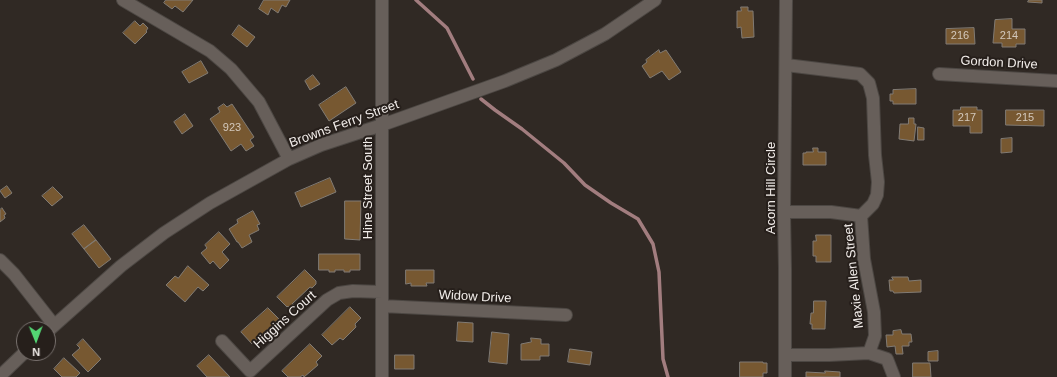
<!DOCTYPE html>
<html>
<head>
<meta charset="utf-8">
<style>
	body { margin:0 }
	#map { position:relative; width:1057px; height:377px; overflow:hidden; background:#302924; font-family:Helvetica,sans-serif }
	canvas { display:block }
	.north { position:absolute; left:16px; top:321px; width:40px; height:40px; box-sizing:border-box; background:#261f1b; border:1px solid #78716e; border-radius:50%; rotate:179deg; font-size:11px; font-weight:700; line-height:16px; text-align:center; color:#f2edea }
	.north::after { content:''; display:block; margin:auto; width:14px; height:18px; background:#53d673; clip-path:polygon(50% 0,100% 100%,50% 72%,0 100%) }
</style>
</head>
<body>
<div id="map">
<canvas width="1057" height="377"></canvas>
<div class="north">N</div>
</div>
<script>
const context = document.querySelector('canvas').getContext('2d');
context.lineJoin = 'round';
function stroke(path, color, width, dash) { context.strokeStyle = color; context.lineWidth = width; context.lineCap = dash ? 'butt' : 'round'; context.setLineDash(dash || []); context.stroke(path); }
function paint(path, color) { context.fillStyle = color; context.fill(path, 'evenodd'); }
function label(font, color, halo, rows, align = 'center') {
  context.font = font + ' Helvetica,sans-serif'; context.lineWidth = 4; context.setLineDash([]); context.textBaseline = 'middle'; context.strokeStyle = halo; context.fillStyle = color; for (const [text, x, y, turn = 0] of rows) {
    context.save(); context.translate(x, y); context.rotate((+turn || 0) * Math.PI / 180); context.textAlign = isNaN(turn) ? turn : align; if (halo) context.strokeText(text, 0, 0); context.fillText(text, 0, 0); context.restore();
  }
}
stroke(new Path2D(`
	M416 0 447 28 473 79
	M481 99 495 110 522 129 564 163 585 185 611 203 638 219 653 244 659 272 663 359 668 377`), '#a27d7f', 3.5);
const building = new Path2D(`
	M166 0H193L183 12 175 6 172 9 164 3Z
	M264 0H290L286 7 282 5 278 13 271 8 268 15 259 9Z
	M1029 0H1042V3L1028 2Z
	M741 7H748V11H753L754 37 742 38 741 27 737 28V11H741Z
	M1012 19V29H1025V44H1016V47H1002V43H993L995 20Z
	M135 21 140 26 143 23 148 28 146 31 147 32 135 44 123 33Z
	M239 25 255 37 247 47 232 35Z
	M974 28 975 44H946V29Z
	M659 50 660 53 666 50 681 72 669 80 662 71 650 78 642 66 647 62 646 60Z
	M201 61 208 73 189 83 182 72Z
	M313 75 320 84 310 90 305 81Z
	M346 87 356 103 329 121 319 105Z
	M916 89V104H893V101H890V94H893V90Z
	M224 104 227 107 232 104 254 137 250 140 254 146 246 151 241 144 231 151 210 119 220 112 218 108Z
	M961 107H977V110H982V133H970V126H953V110H960Z
	M1006 110H1044V126L1006 125Z
	M185 114 193 126 182 134 174 122Z
	M909 118H914V124H916L914 141 899 139 900 124H908Z
	M918 127 924 128V140H918Z
	M1012 138V152L1001 153V139Z
	M813 148H818V152H826V165H803V153H806V152H813Z
	M330 178 336 192 301 207 295 193Z
	M7 186 12 193 5 198 0 191Z
	M53 187 63 197 52 206 42 196Z
	M345 201H361L360 240 345 239Z
	M2 208 6 214 4 215 5 218 0 222V210Z
	M253 211 260 224 257 225 259 230 249 235 252 242 242 248 238 242H237L229 229 238 223 237 220Z
	M84 225 96 240 84 249 72 234Z
	M219 232 230 244 222 252 229 260 220 269 213 261 210 264 201 253 207 248 205 245Z
	M816 235H831V262H816V256H813V241H816Z
	M96 240 111 259 99 268 84 249Z
	M319 254H360V270H350V272H344V270H335V272H329V270H319Z
	M188 266 209 285 203 291 198 287 185 302 166 285 175 276 178 278Z
	M305 270 316 281V284L312 288 310 287 292 304 294 305 290 309 288 306 287 307 277 297Z
	M406 270H434V283H426L427 286H411V283L406 284Z
	M892 277H908L909 281 921 280V292L894 293 893 291H890L889 280H893Z
	M814 301H826L825 329H812V324H810L811 313H813Z
	M350 307 361 318 355 324 356 327 343 340 340 338 332 345 322 335Z
	M268 308 279 319 252 344 241 332Z
	M458 322 473 323V342L457 341Z
	M901 330 902 334H911L912 342H909V346H902L903 354H896L895 346 887 347 886 335H893V331Z
	M492 332 509 334 507 364 489 362Z
	M531 338 541 339V344H549V356H540V360H521V344L531 342Z
	M83 339 101 359 88 372 72 355 80 348 77 345Z
	M310 344 322 356 316 362 318 365 304 377 303 375 300 377H288L282 371Z
	M570 349 592 352 590 365 568 362Z
	M938 351V361H928V352Z
	M209 355 230 377H207L197 366Z
	M395 355H414V369H395Z
	M64 358 80 373 76 377H62L54 369Z
	M740 362H763V363H767V373H763V377H740Z
	M913 363H930L931 377H913Z
	M825 371 840 372V377H806V372L825 373Z`);
paint(building, '#775831');
stroke(building, '#817b74', 1);
const minor = new Path2D(`
	M123 0 210 51 231 69 259 102 289 159
	M382 0V377
	M786 65 860 74 869 83 873 98 875 155 878 182 877 195 873 204 861 216 864 259 874 312 875 336 869 353
	M939 74 1057 81
	M784 212H831L861 216
	M0 260 14 274 54 325
	M382 306 566 315
	M48 331 121 266 164 233 210 203 289 159 321 145 382 125 505 81 556 60 605 34 655 0
	M222 341 250 371 327 300 339 293 353 291 382 292
	M785 355H829L869 353 887 359 894 377
	M0 376 24 353
	M785 377V269L784 212 786 0`);
stroke(minor, '#4c4743', 14);
stroke(minor, '#675f5a', 12);
label('11px', '#d3c8bc', null, [
	["216",960,36],
	["214",1009,36],
	["217",967,118],
	["215",1025,118],
	["923",232,128]
]);
label('13px', '#f2edea', '#261f1b', [
	["Gordon Drive",999,63,3],
	["Browns Ferry Street",344,124,-20],
	["Hine Street South",368,188,-90],
	["Acorn Hill Circle",771,188,-90],
	["Maxie Allen Street",854,276,-96],
	["Widow Drive",475,297,3],
	["Higgins Court",285,320,-42]
]);
</script>
</body>
</html>
